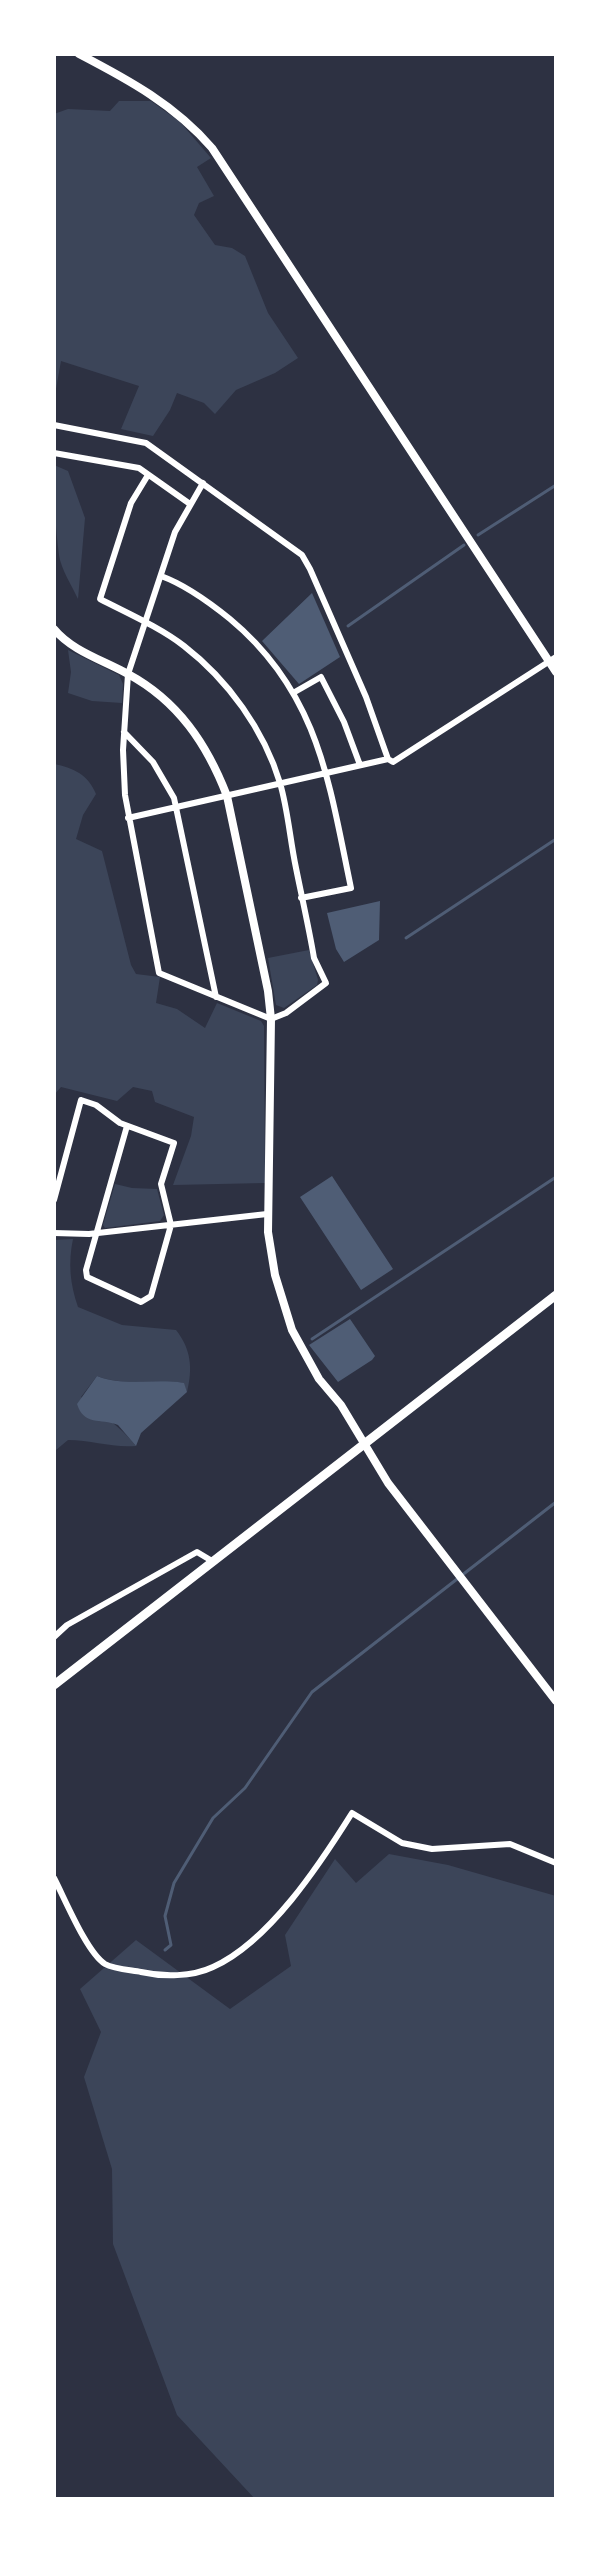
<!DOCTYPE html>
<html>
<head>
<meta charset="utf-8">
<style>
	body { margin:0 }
	#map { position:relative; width:610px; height:2553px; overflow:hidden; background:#2d3142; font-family:"Noto Sans",sans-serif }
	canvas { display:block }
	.frame { position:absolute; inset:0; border:56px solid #fff; pointer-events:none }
</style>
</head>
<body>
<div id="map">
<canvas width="610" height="2553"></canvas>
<div class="frame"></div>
</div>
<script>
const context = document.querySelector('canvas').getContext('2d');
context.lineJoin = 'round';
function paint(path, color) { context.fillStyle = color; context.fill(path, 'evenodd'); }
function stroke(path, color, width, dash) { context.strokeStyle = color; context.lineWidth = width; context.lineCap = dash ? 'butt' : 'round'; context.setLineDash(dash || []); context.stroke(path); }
paint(new Path2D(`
	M119 101H151L180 122 211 158 197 167 214 196 199 203 194 215 215 245 232 248 245 256 268 313 298 358 275 373 236 390 215 414 204 403 177 393 170 410 153 436 121 429 139 386 61 361 54 400V114L68 109 110 111Z
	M54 465 68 471 85 518 78 599C72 586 61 569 59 555 55 525 54 496 54 465Z
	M68 650 119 675 123 684 122 703 92 701 68 693 71 672Z
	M54 764C73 768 88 774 96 794L83 815 76 839 102 851 131 965 136 974 160 977 156 1003 177 1009 205 1028 217 1003 261 1021 264 1026 265 1183 173 1185 191 1136 194 1117 155 1102 152 1091 133 1087 117 1101 61 1087 54 1095Z
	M309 950 318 980 317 985 284 1008 276 1005 268 958Z
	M115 1184 132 1188 157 1189 164 1215 160 1221 105 1228 103 1225Z
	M73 1239C68 1263 70 1284 78 1307L122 1325 176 1330C191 1349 193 1368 187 1392L183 1383C154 1378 126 1387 97 1376L81 1397C101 1414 120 1426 136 1446 112 1448 92 1440 68 1440L56 1450 54 1446V1240Z
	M389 1854 448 1865 556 1896V2499H255L177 2415 113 2244 112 2169 84 2077 101 2032 80 1989 136 1940 230 2009 291 1966 285 1935 335 1859 356 1883Z`), '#3c4559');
paint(new Path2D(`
	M312 593 340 657 299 684 262 641Z
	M380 901 379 940 344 962 336 949 327 913Z
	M332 1176 393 1269 361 1290 300 1197Z
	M350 1319 375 1356 372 1360 338 1382 309 1345Z
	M97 1376C125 1387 154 1378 184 1383L187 1392 141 1433 136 1446 118 1425C100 1418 84 1426 77 1404Z`), '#4f5d75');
stroke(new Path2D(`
	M478 535 556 485
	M348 626 464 545
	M406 938 556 839
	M312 1339 556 1177
	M165 1950 171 1945 165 1916 174 1883 213 1818 245 1788 312 1692 556 1502`), '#4f5d75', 3);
stroke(new Path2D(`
	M54 425 146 443 302 555 310 569 366 697 388 759 393 762 556 657
	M54 453 139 468 190 504
	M148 475 131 503 100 599C129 614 159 627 184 646 228 680 264 730 280 783 288 810 290 840 296 868 302 898 309 928 314 958L326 983 286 1013 271 1019 159 973 125 795 123 750 128 674 175 532 203 483
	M161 576C186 585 209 602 230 619 319 693 329 783 351 888L301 898
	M293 693 321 677 344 722 360 765
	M124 732 153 762 174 798 216 997
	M128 818 388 759
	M54 1200 81 1100 96 1105 120 1123 174 1143 161 1184 171 1225 151 1296 141 1302 87 1277 86 1270 127 1126
	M54 1233 89 1234 267 1214
	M54 1637 67 1625 197 1552 212 1561
	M54 1878C65 1899 87 1953 105 1964 114 1969 130 1970 141 1972 163 1977 192 1977 213 1967 269 1942 320 1864 352 1813L402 1843 432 1849 510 1844 556 1863`), '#fff', 6);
stroke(new Path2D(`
	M79 54C129 80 175 105 212 148L556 672
	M54 629C72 651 103 660 128 674 178 701 207 744 227 796L268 991 271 1019 268 1232 275 1275 292 1330 319 1379 341 1405 388 1483 556 1701`), '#fff', 8);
stroke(new Path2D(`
	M54 1685 556 1295`), '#fff', 9);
</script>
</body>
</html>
